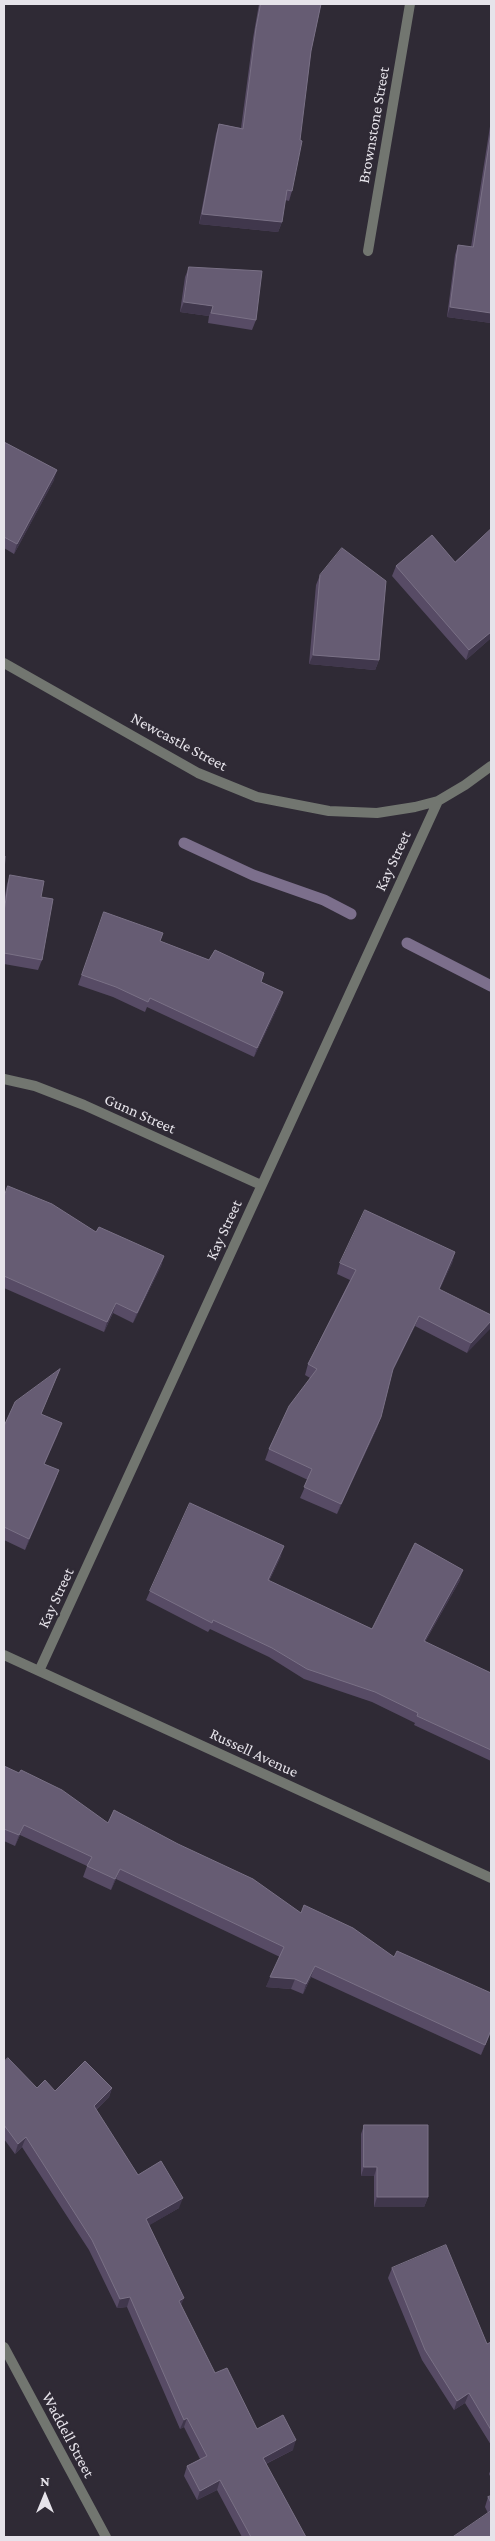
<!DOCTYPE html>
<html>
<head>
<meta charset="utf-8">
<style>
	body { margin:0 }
	#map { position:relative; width:495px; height:2541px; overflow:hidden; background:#2f2a35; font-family:"Crimson Pro",serif }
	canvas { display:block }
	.frame { position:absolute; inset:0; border:5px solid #e6e3ea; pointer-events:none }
	.north { position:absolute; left:20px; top:2471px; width:50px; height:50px; -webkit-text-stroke:4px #2f2a35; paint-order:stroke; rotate:0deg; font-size:14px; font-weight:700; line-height:20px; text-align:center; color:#e6e3ea }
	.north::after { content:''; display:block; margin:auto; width:18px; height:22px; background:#e6e3ea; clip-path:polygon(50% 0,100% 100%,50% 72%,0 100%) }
</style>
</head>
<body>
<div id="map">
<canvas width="495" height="2541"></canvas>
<div class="frame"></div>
<div class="north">N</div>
</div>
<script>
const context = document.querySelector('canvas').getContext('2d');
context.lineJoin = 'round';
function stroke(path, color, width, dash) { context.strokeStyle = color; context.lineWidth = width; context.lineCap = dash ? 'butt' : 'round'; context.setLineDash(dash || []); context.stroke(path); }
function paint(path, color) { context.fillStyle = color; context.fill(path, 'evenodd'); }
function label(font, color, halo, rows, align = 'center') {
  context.font = font + ' "Crimson Pro",serif'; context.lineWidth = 5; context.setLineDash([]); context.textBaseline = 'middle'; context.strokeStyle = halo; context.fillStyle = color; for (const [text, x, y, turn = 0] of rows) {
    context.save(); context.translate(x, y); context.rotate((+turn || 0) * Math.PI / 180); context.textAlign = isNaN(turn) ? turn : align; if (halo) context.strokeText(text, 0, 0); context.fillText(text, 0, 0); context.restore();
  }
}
stroke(new Path2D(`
	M184 843 253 875 324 900 351 914
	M407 943 491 986`), '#7c6f8c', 11);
stroke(new Path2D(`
	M368 251 410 4
	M4 663 198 773 257 797 329 811 377 813 415 807 438 801 465 785 491 766
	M4 1079 35 1086 84 1105 261 1185
	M4 1655 491 1878
	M39 1671 438 801
	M4 2347 106 2537`), '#727670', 10);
paint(new Path2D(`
	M259 4H321L311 51 292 191 289 201 285 200 282 222 278 232 199 224 216 134 219 124 241 128 253 38Z
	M491 120V323L447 317 455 255 458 245 471 247Z
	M189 267 256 320 252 330 208 323 209 316 180 312 185 277Z
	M4 442 54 480 14 554 4 548Z
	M491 529V638L466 660 392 576 396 566 455 562Z
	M320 575 379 660 375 670 309 664 316 585Z
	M10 875 42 960 38 970 4 964V902L7 884Z
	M104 912 160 941 209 960 264 973 261 982 283 992 280 1002 254 1057 147 1007 145 1012 113 997 78 985Z
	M4 1197 96 1232 164 1256 161 1266 133 1323 113 1313 104 1332 4 1288Z
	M455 1252 452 1263 439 1290 491 1315 467 1353 415 1326 391 1374 381 1417 377 1428 337 1514 300 1498 308 1480 265 1460 269 1449 310 1378 305 1375 308 1364 350 1280 337 1274 340 1263Z
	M60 1369 41 1414 58 1434 44 1464 59 1470 55 1481 25 1550 4 1540V1426Z
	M281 1556 269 1581 372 1629 460 1580 425 1642 491 1673V1761L414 1725 415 1723 372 1702 304 1679 269 1657 210 1629 208 1632 146 1600 150 1591Z
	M4 1766 108 1823 301 1913 491 2032 481 2055 311 1977 303 1994 291 1989 266 1987 280 1957 116 1879 111 1890 83 1877 87 1866 20 1835 15 1846 4 1841Z
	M4 2062 37 2088 55 2091 112 2088 109 2097 96 2110 138 2175 179 2208 149 2225 181 2305 215 2373 257 2429 293 2450 266 2464 306 2537H242L217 2490 197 2500 184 2476 187 2466 200 2459 184 2427 180 2429 127 2307 117 2308 89 2250 22 2147 15 2154 4 2139Z
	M364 2125 428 2197 424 2207H374V2176H361V2134Z
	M392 2268 487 2344 491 2342V2445L465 2403 454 2410 422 2360 388 2278Z
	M491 2469V2478L489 2474Z
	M491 2496V2537L488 2513 485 2507 488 2497Z`), '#574b65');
paint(new Path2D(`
	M202 214 282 222 278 232 199 224Z
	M184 302 213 306 209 316 180 312Z
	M450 307 491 313V323L447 317Z
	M57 470 54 480 14 554 17 544Z
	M491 632V638L466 660 469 650Z
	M313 655 379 660 375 670 309 664Z
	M283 992 280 1002 254 1057 257 1048Z
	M455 1252 452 1263 435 1300 439 1289Z
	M164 1256 161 1266 133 1323 137 1313Z
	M116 1303 113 1313 104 1332 107 1322Z
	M419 1316 415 1326 389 1379 393 1369Z
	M491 1321V1328L467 1353 471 1343Z
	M381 1417 377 1428 337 1514 341 1504Z
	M62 1423 58 1434 40 1475 44 1464Z
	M59 1470 55 1481 25 1550 29 1539Z
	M284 1546 281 1556 264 1590 268 1580Z
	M463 1570 460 1580 420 1650 424 1641Z
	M24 1825 20 1835 15 1846 19 1835Z
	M120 1869 116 1879 111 1890 115 1879Z
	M315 1966 311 1977 303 1994 306 1984Z
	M270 1977 295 1979 291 1989 266 1987Z
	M491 2030V2032L481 2055Z
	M112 2088 109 2097 90 2115 94 2106Z
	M26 2137 22 2147 15 2154 18 2144Z
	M364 2167H377L374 2176H361Z
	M377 2197H428L424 2207H374Z
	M183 2198 179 2208 143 2229 146 2219Z
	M130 2297 127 2307 117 2308 120 2299Z
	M184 2298 180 2308 179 2301Z
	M469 2393 465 2403 454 2410 457 2401Z
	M187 2418 184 2427 180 2429 184 2420Z
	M296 2440 293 2450 259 2467 263 2458Z
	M220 2480 217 2490 197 2500 200 2491Z`), '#40374c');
const building = new Path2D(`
	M261 4H321L311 51 300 140 302 141 292 191 287 190 282 222 202 214 219 124 243 129 256 28Z
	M491 132V313L450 307 458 245 473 247Z
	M189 267 262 271 256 320 211 313 213 306 184 302Z
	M4 442 57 470 17 544 4 537Z
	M491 529V632L469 650 396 566 432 535 455 562Z
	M342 548 386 581 379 660 313 655 320 575Z
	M4 856H5L4 873Z
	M10 875 44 881 41 897 53 899 42 960 4 953V912Z
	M104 912 163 933 160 941 209 960 215 950 264 973 261 982 283 992 257 1048 150 998 148 1002 116 987 82 975Z
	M8 1186 52 1204 96 1232 99 1227 164 1256 137 1313 116 1303 107 1322 4 1276V1197Z
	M365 1210 455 1252 439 1289 491 1315V1321L471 1343 419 1316 393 1369 381 1417 341 1504 304 1487 312 1469 269 1449 289 1406 317 1369 308 1364 356 1270 340 1263Z
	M60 1369 41 1414 62 1423 44 1464 59 1470 29 1539 4 1527V1426L15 1402Z
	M190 1503 284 1546 268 1580 372 1629 415 1543 463 1570 424 1641 491 1673V1750L417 1716 418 1713 375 1692 307 1669 272 1648 213 1620 212 1623 150 1591Z
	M4 1766 19 1773 21 1770 62 1790 108 1823 114 1810 178 1844 253 1879 301 1913 304 1905 353 1928 394 1957 397 1951 491 1993V2030L485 2045 315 1966 306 1984 295 1979 270 1977 284 1947 120 1869 115 1879 87 1866 92 1857 24 1825 19 1835 4 1829Z
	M8 2058 37 2088 45 2080 55 2091 85 2061 112 2088 94 2106 138 2175 161 2161 183 2198 146 2219 184 2298 179 2301 215 2373 227 2368 257 2429 283 2415 296 2440 263 2458 306 2537H251L220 2480 200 2491 187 2466 207 2456 187 2418 184 2420 130 2297 120 2299 92 2240 26 2137 18 2144 4 2125V2062Z
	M364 2125H428V2197H377V2167H364Z
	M446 2245 487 2344 491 2342V2430L469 2393 457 2401 425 2350 392 2268Z
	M491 2496V2503L488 2497Z
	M491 2511V2537H453Z`);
paint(building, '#665c73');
stroke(building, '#7a7186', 1);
label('16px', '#e6e3ea', '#2f2a35', [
	["Brownstone Street",374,125,-80],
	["Newcastle Street",179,742,28],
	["Kay Street",393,861,-65],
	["Gunn Street",140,1114,24],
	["Kay Street",224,1230,-65],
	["Kay Street",56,1598,-65],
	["Russell Avenue",254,1753,25],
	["Waddell Street",68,2435,62]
]);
</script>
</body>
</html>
